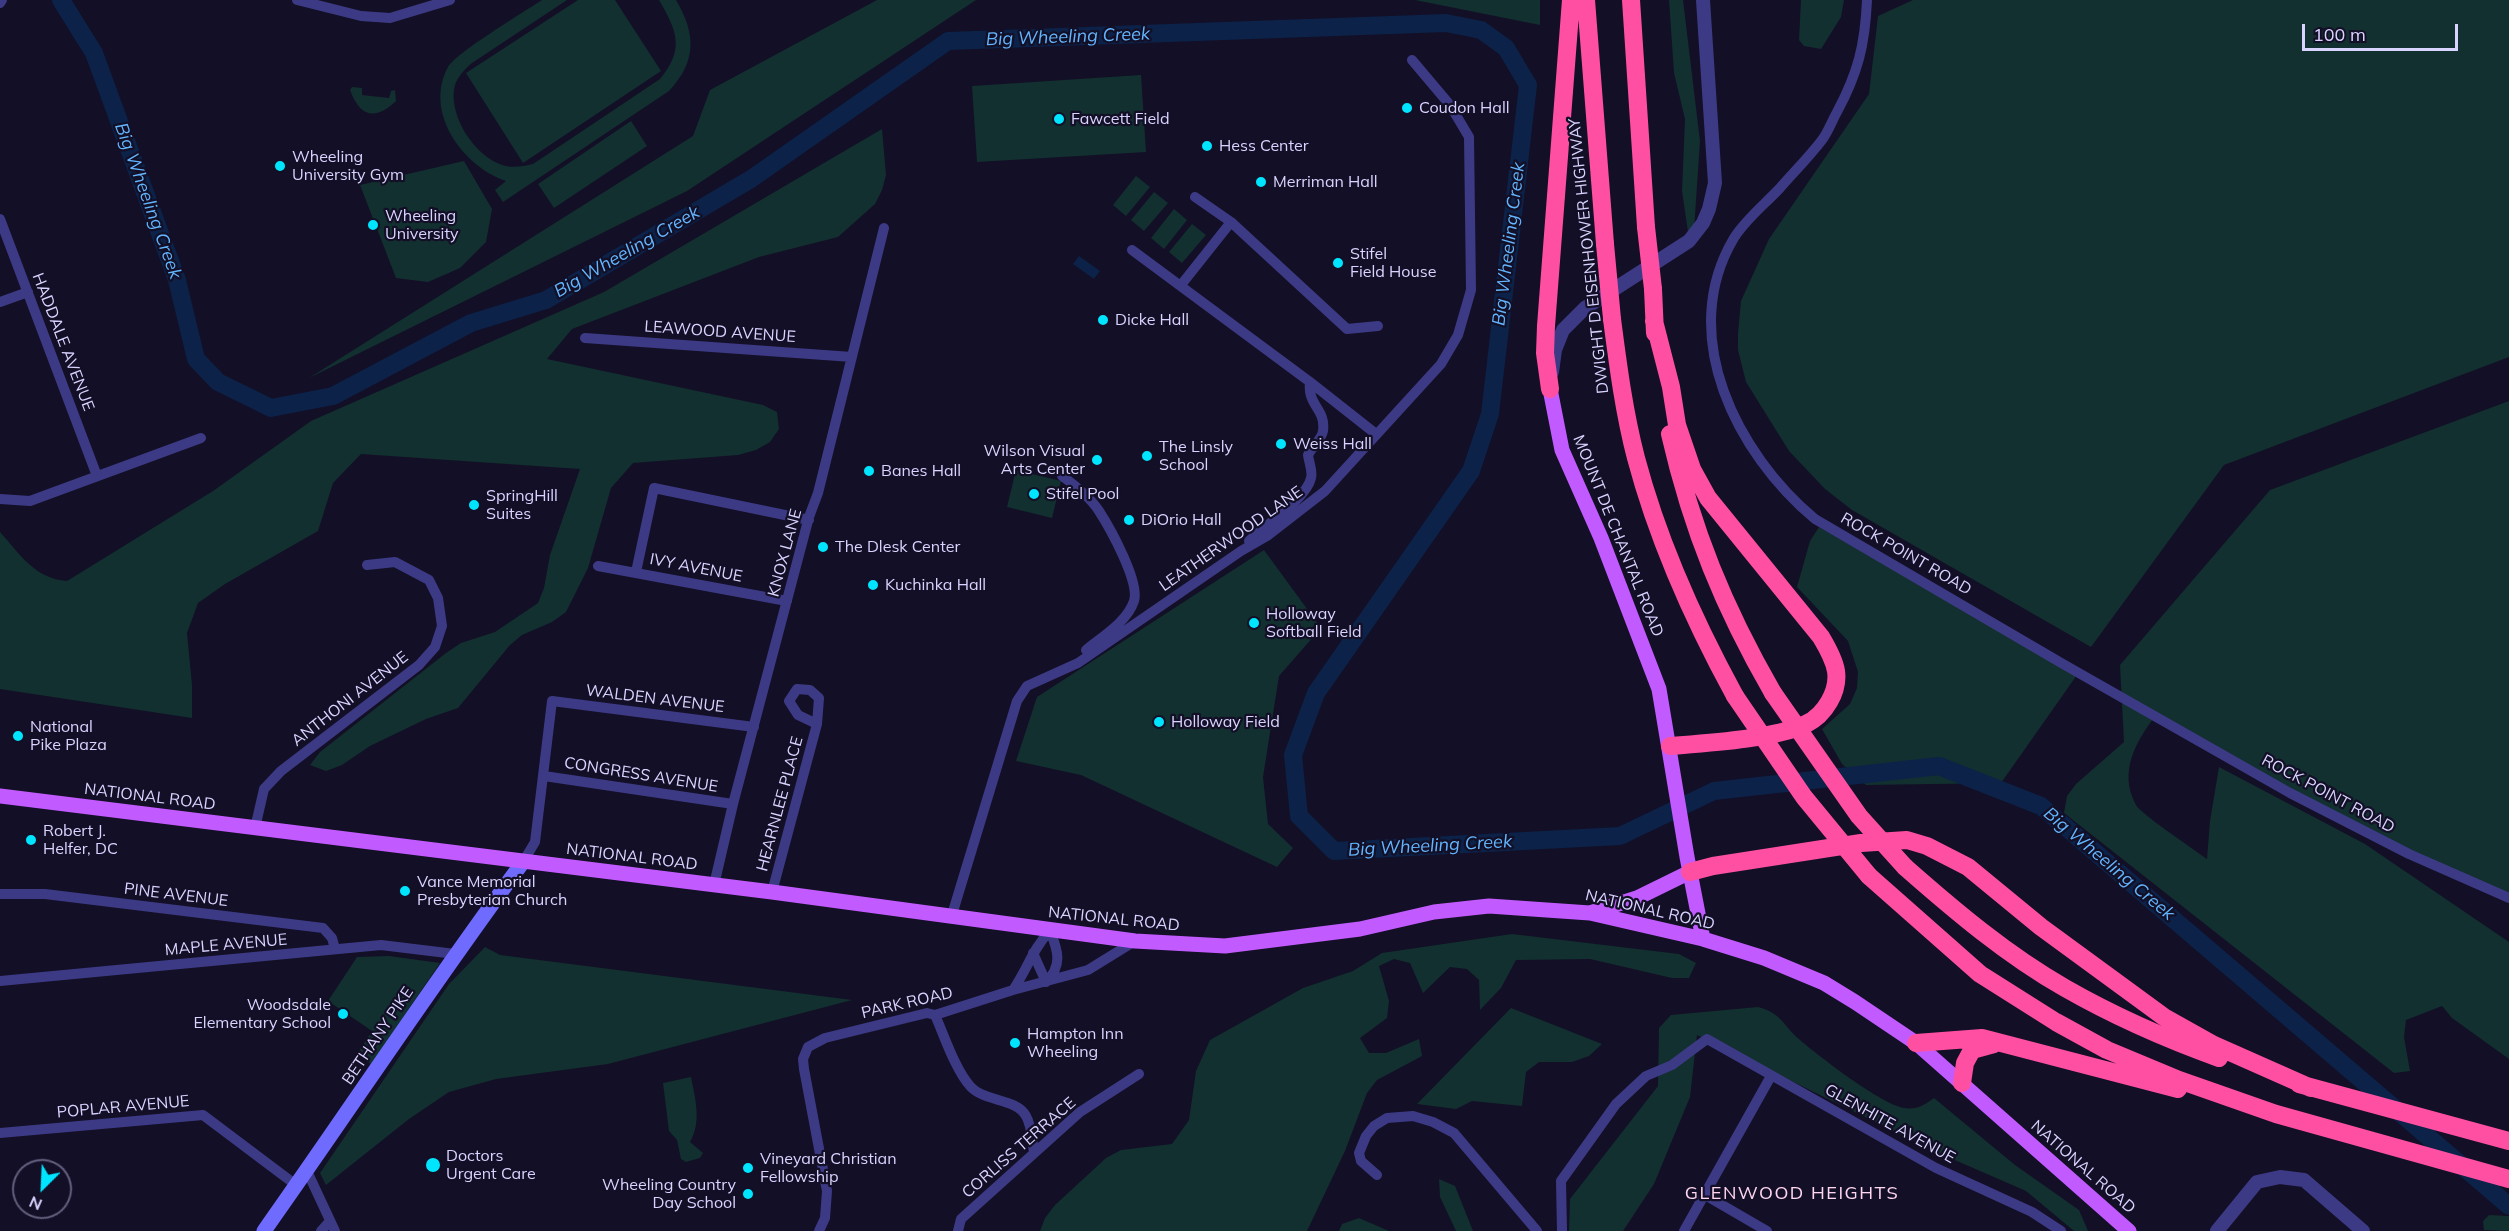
<!DOCTYPE html>
<html>
<head>
<meta charset="utf-8">
<style>
	body { margin:0 }
	#map { position:relative; width:2509px; height:1231px; overflow:hidden; background:#130f26; font-family:Mulish,sans-serif }
	canvas { display:block }
	.north { position:absolute; left:12px; top:1159px; width:60px; height:60px; box-sizing:border-box; background:#130f26; border:2px solid #625e7d; border-radius:50%; rotate:204deg; font-size:16px; font-weight:700; line-height:24px; text-align:center; color:#d9d4ff }
	.north::after { content:''; display:block; margin:auto; width:21px; height:27px; background:#00e5ff; clip-path:polygon(50% 0,100% 100%,50% 72%,0 100%) }
	.scale { position:absolute; left:2302px; top:24px; width:156px; height:27px; box-sizing:border-box; border:3px solid #d9d4ff; border-top:0; padding-left:8px; font-size:18px; line-height:21px; white-space:nowrap; color:#d9d4ff; -webkit-text-stroke:4px #130f26; paint-order:stroke }
</style>
</head>
<body>
<div id="map">
<canvas width="2509" height="1231"></canvas>
<div class="north">N</div>
<div class="scale">100 m</div>
</div>
<script>
const context = document.querySelector('canvas').getContext('2d');
context.lineJoin = 'round';
function paint(path, color) { context.fillStyle = color; context.fill(path, 'evenodd'); }
function stroke(path, color, width, dash) { context.strokeStyle = color; context.lineWidth = width; context.lineCap = dash ? 'butt' : 'round'; context.setLineDash(dash || []); context.stroke(path); }
function label(font, color, halo, rows, align = 'center') {
  context.font = font + ' Mulish,sans-serif'; context.lineWidth = 4.5; context.setLineDash([]); context.textBaseline = 'middle'; context.strokeStyle = halo; context.fillStyle = color; for (const [text, x, y, turn = 0] of rows) {
    context.save(); context.translate(x, y); context.rotate((+turn || 0) * Math.PI / 180); context.textAlign = isNaN(turn) ? turn : align; if (halo) context.strokeText(text, 0, 0); context.fillText(text, 0, 0); context.restore();
  }
}
paint(new Path2D(`
	M542 0H567L472 63C466 68 458 76 455 85 447 115 476 159 506 166 516 168 524 166 533 164L660 79C685 49 677 31 659 0H676C696 34 697 61 669 91L503 202 495 190 506 181C464 167 423 113 448 67 457 52 524 12 542 0Z
	M578 0H615L661 71 523 163 466 73Z
	M877 0H976L687 191 309 378 693 136 710 90Z
	M1415 0H1540V25Z
	M1669 0H1683L1700 141 1694 230 1688 232 1682 191 1685 119 1674 73Z
	M1801 0H1844L1841 17 1821 49 1804 46 1799 40Z
	M1913 0H2509V357L2224 465 2091 647 1852 510 1825 489 1789 451 1746 382 1738 350V333L1741 301 1769 239 1869 94 1878 16Z
	M1141 75 1146 152 977 162 972 86Z
	M352 87 362 88V95L389 98 391 91 395 90 396 101C375 121 360 117 350 90Z
	M631 121 647 146 554 208 538 184Z
	M882 129 886 175 882 190 875 204 838 237 759 257 572 329 547 359 763 405 777 412 779 429 770 442 756 450 738 455 633 463 611 488 588 568 566 612 552 622 522 635 510 645 458 708 426 719 370 746 342 765 326 771 310 765 320 752 446 653 461 643 495 632 538 603 544 588 550 555 580 469 361 454 333 483 318 531 225 584 198 603 187 633 192 685V718L0 689V532C20 554 35 579 67 581L213 491 311 421 604 292Z
	M464 161 492 209 486 242 460 268 428 282 396 278 360 185Z
	M1136 176 1150 187 1126 216 1113 205Z
	M1154 192 1168 203 1144 231 1131 220Z
	M1174 209 1187 220 1164 249 1151 238Z
	M1192 224 1206 235 1182 263 1169 252Z
	M2509 401V896L2428 863 2156 715C2136 741 2118 772 2136 805 2141 814 2195 850 2207 859L2210 821 2219 767 2365 844 2509 942V1059L2452 1018 2442 1006 2406 1020 2404 1037 2410 1071 2394 1073 2064 813 2067 796 2076 784 2124 742 2120 665 2270 490Z
	M1016 470 1061 481 1052 518 1007 507Z
	M1819 527 2077 675 2001 783 1866 785 1842 764 1822 729 1850 704 1857 688 1858 672 1848 641 1797 587 1810 541Z
	M1264 550 1321 628 1279 676 1263 777 1268 824 1293 848 1277 867 1081 775 1016 761 1037 697Z
	M1512 934 1679 954 1696 963 1689 978H1672L1590 959 1516 960 1501 988 1480 1010 1479 980 1467 969 1450 967 1423 993 1410 963 1394 959 1379 966 1389 1001 1387 1018 1360 1038 1369 1053H1386L1419 1039 1422 1056 1377 1080 1367 1093 1345 1151 1307 1231H1040L1045 1218 1055 1205 1106 1158 1121 1150 1172 1144 1189 1120 1196 1071 1210 1040 1303 988 1353 971 1382 953Z
	M485 947 500 955 852 1000 608 1064 496 1079 449 1092 409 1119 326 1185 320 1173 449 984Z
	M389 956 440 963 371 1064 357 1054 372 1031 328 1001 357 957Z
	M1758 1007C1783 1014 1782 1025 1800 1040 1820 1057 1881 1104 1904 1108 1917 1110 1924 1105 1934 1098L2015 1165 2079 1210 2088 1231H2074L2026 1191 1941 1154 1697 1035 1690 1097 1654 1184 1623 1231H1569L1570 1199 1658 1086 1659 1028 1671 1015Z
	M1511 1008 1602 1044 1589 1056 1572 1062H1539L1526 1072 1522 1106 1472 1101 1456 1109 1417 1104Z
	M691 1077C695 1098 702 1122 690 1142L703 1153 700 1158 686 1162 681 1159 677 1140 669 1131 663 1083Z
	M1439 1179 1455 1186 1473 1231H1456L1440 1197Z
	M2489 1215 2509 1216V1231L2484 1230 2483 1221Z
	M1359 1218 1389 1231H1339L1342 1224Z`), '#12302f');
paint(new Path2D(`
	M1079 256 1100 271 1094 279 1073 264Z`), '#0c2248');
stroke(new Path2D(`
	M61 0 94 53 177 280 196 359 218 382 271 408 333 396 471 323 546 300 751 179 948 41 1446 23 1481 30 1506 48 1528 85 1490 414 1471 471 1316 693 1293 755 1299 816 1334 851 1620 836 1714 791 1939 766 2041 806 2509 1206`), '#0c2248', 18);
stroke(new Path2D(`
	M297 0 361 16 390 18 450 0
	M1867 0C1865 45 1858 73 1837 112 1832 121 1828 132 1822 140 1809 157 1794 172 1780 188 1765 204 1745 220 1734 238 1676 335 1737 454 1815 519L2063 664 2290 793 2409 854 2509 898
	M0 3 2 0
	M1195 197 1231 222 1347 329 1378 326
	M0 219 97 476
	M1132 250 1310 382 1376 434
	M1181 285 1231 222
	M0 302 28 292
	M585 338 852 357
	M1062 476C1076 486 1090 497 1099 511 1110 528 1140 582 1134 601 1127 622 1103 636 1086 650
	M0 499 30 501 201 438
	M1249 541C1264 526 1307 498 1311 478 1313 471 1309 463 1308 455 1312 447 1322 439 1323 431 1326 408 1307 406 1310 382
	M598 566 787 601
	M636 572 654 488 809 520
	M544 776 733 804
	M255 828 264 789 281 771 419 665 435 647 442 626 438 598 429 580 395 562 367 565
	M523 862 535 842 552 701 754 727
	M714 885 733 804 809 517 818 493 884 228
	M772 892 817 724 819 698 810 690 797 689 789 701 798 715 817 724
	M0 894H45L323 928 332 938 335 949
	M951 918 1017 701 1027 686 1078 663 1241 551 1267 536 1325 491 1441 364 1458 335 1471 290 1469 137 1450 105 1412 60
	M1033 953 1046 982
	M0 981 381 945 455 954
	M1013 990C1027 970 1033 948 1050 931 1058 950 1063 966 1046 982
	M935 1015C944 1035 955 1069 970 1086 984 1102 1016 1098 1026 1116 1032 1126 1032 1141 1034 1152
	M0 1133 203 1115 296 1185
	M307 1171 335 1231
	M1377 1175 1361 1161 1359 1153 1366 1136 1374 1126 1387 1118 1413 1116 1433 1122 1454 1133 1537 1231
	M1705 1195 1767 1231
	M321 1231 330 1221
	M819 1231 825 1218 827 1191 804 1069 803 1059 808 1047 825 1038 927 1013 935 1015 1013 990 1088 970 1135 941
	M958 1231 961 1219 1080 1112 1139 1074
	M1562 1231 1561 1181 1616 1104 1646 1076 1672 1065 1707 1039 1936 1168 2032 1212 2061 1231
	M1684 1231 1771 1076`), '#3d3a85', 10);
stroke(new Path2D(`
	M1552 372 1555 350 1563 330 1585 308 1689 241 1703 223 1709 209 1715 183 1703 0
	M2217 1231 2257 1182 2280 1177 2304 1180 2363 1231`), '#3d3a85', 14);
stroke(new Path2D(`
	M264 1231C351 1108 433 983 523 862`), '#6f6bff', 15);
stroke(new Path2D(`
	M1550 389 1562 450 1601 538 1659 689 1687 857 1703 939
	M0 796 772 892 1135 941 1225 946 1360 929 1434 912 1489 906 1590 913 1703 939 1764 958 1824 983 1855 1002 1916 1043 2129 1231
	M1590 913 1637 898 1690 872`), '#c25bff', 15);
stroke(new Path2D(`
	M1586 0 1605 244
	M1631 0 1646 227
	M1653 289 1655 333
	M1612 319C1618 365 1624 412 1636 458 1658 541 1694 621 1735 696
	M1654 321 1671 387 1677 425 1692 469 1708 498 1821 637C1827 647 1834 659 1836 671 1839 691 1825 715 1806 724 1774 739 1707 743 1670 746
	M1550 389 1545 353 1546 326 1571 0
	M1670 434C1692 530 1724 608 1773 693
	M1905 867C1955 911 2007 955 2065 988 2114 1016 2166 1039 2219 1058
	M1690 872 1713 866 1861 843 1907 840 1927 846 1968 867 2041 927 2164 1017 2214 1045 2311 1088
	M1869 876 1980 974 2056 1022 2107 1050 2179 1080 2276 1114 2509 1179
	M1916 1043 1982 1038 2178 1089
	M1962 1083 1965 1063 1972 1050 1994 1044
	M2299 1084 2509 1141`), '#ff4fa3', 18);
stroke(new Path2D(`
	M1646 227 1653 289
	M1605 244 1612 319
	M1773 693 1859 816 1905 867
	M1735 696 1804 797 1869 876`), '#ff4fa3', 18);
for (const [x, y, r, color] of [
	[1407,108,6,"#00e5ff"],
	[1059,119,6,"#00e5ff"],
	[1207,146,6,"#00e5ff"],
	[280,166,6,"#00e5ff"],
	[1261,182,6,"#00e5ff"],
	[373,225,6,"#00e5ff"],
	[1338,263,6,"#00e5ff"],
	[1103,320,6,"#00e5ff"],
	[1281,444,6,"#00e5ff"],
	[1147,456,6,"#00e5ff"],
	[1097,460,6,"#00e5ff"],
	[869,471,6,"#00e5ff"],
	[1034,494,6,"#00e5ff"],
	[474,505,6,"#00e5ff"],
	[1129,520,6,"#00e5ff"],
	[823,547,6,"#00e5ff"],
	[873,585,6,"#00e5ff"],
	[1254,623,6,"#00e5ff"],
	[1159,722,6,"#00e5ff"],
	[18,736,6,"#00e5ff"],
	[31,840,6,"#00e5ff"],
	[405,891,6,"#00e5ff"],
	[343,1014,6,"#00e5ff"],
	[1015,1043,6,"#00e5ff"],
	[433,1165,8,"#00e5ff"],
	[748,1168,6,"#00e5ff"],
	[748,1194,6,"#00e5ff"]
]) { const dot = new Path2D(); dot.arc(x, y, r, 0, 2 * Math.PI); context.fillStyle = color; context.fill(dot); stroke(dot, '#130f26', 2); }
label('16px', '#d9d4ff', '#130f26', [
	["Coudon Hall",1419,108],
	["Fawcett Field",1071,119],
	["Hess Center",1219,146],
	["Wheeling",292,157],
	["University Gym",292,175],
	["Merriman Hall",1273,182],
	["Wheeling",385,216],
	["University",385,234],
	["Stifel",1350,254],
	["Field House",1350,272],
	["Dicke Hall",1115,320],
	["Weiss Hall",1293,444],
	["The Linsly",1159,447],
	["School",1159,465],
	["Wilson Visual",1085,451,"right"],
	["Arts Center",1085,469,"right"],
	["Banes Hall",881,471],
	["Stifel Pool",1046,494],
	["SpringHill",486,496],
	["Suites",486,514],
	["DiOrio Hall",1141,520],
	["The Dlesk Center",835,547],
	["Kuchinka Hall",885,585],
	["Holloway",1266,614],
	["Softball Field",1266,632],
	["Holloway Field",1171,722],
	["National",30,727],
	["Pike Plaza",30,745],
	["Robert J.",43,831],
	["Helfer, DC",43,849],
	["Vance Memorial",417,882],
	["Presbyterian Church",417,900],
	["Woodsdale",331,1005,"right"],
	["Elementary School",331,1023,"right"],
	["Hampton Inn",1027,1034],
	["Wheeling",1027,1052],
	["Doctors",446,1156],
	["Urgent Care",446,1174],
	["Vineyard Christian",760,1159],
	["Fellowship",760,1177],
	["Wheeling Country",736,1185,"right"],
	["Day School",736,1203,"right"]
], 'left');
label('16px', '#d9d4ff', '#130f26', [
	["DWIGHT D EISENHOWER HIGHWAY",1589,256,-96],
	["LEAWOOD AVENUE",720,332,4],
	["HADDALE AVENUE",63,342,69],
	["MOUNT DE CHANTAL ROAD",1618,536,68],
	["LEATHERWOOD LANE",1231,539,-35],
	["KNOX LANE",785,553,-75],
	["ROCK POINT ROAD",1906,554,30],
	["IVY AVENUE",696,568,11],
	["ANTHONI AVENUE",350,699,-38],
	["WALDEN AVENUE",655,699,7],
	["CONGRESS AVENUE",641,775,9],
	["ROCK POINT ROAD",2328,794,28],
	["NATIONAL ROAD",150,797,7],
	["HEARNLEE PLACE",780,804,-75],
	["NATIONAL ROAD",632,857,7],
	["PINE AVENUE",176,895,7],
	["NATIONAL ROAD",1650,910,13],
	["NATIONAL ROAD",1114,919,6],
	["MAPLE AVENUE",226,945,-5],
	["PARK ROAD",907,1003,-13],
	["BETHANY PIKE",378,1036,-56],
	["POPLAR AVENUE",123,1107,-5],
	["GLENHITE AVENUE",1890,1124,29],
	["CORLISS TERRACE",1019,1148,-41],
	["NATIONAL ROAD",2083,1167,41]
]);
label('italic 18px', '#62b6ff', '#130f26', [
	["Big Wheeling Creek",1068,37,-2],
	["Big Wheeling Creek",148,201,70],
	["Big Wheeling Creek",1509,244,-83],
	["Big Wheeling Creek",627,252,-30],
	["Big Wheeling Creek",1430,846,-3],
	["Big Wheeling Creek",2109,864,40]
]);
context.letterSpacing = '1.5px';
label('18px', '#ffd6f0', '#130f26', [
	["GLENWOOD HEIGHTS",1792,1194]
]);
context.letterSpacing = '0px';
</script>
</body>
</html>
